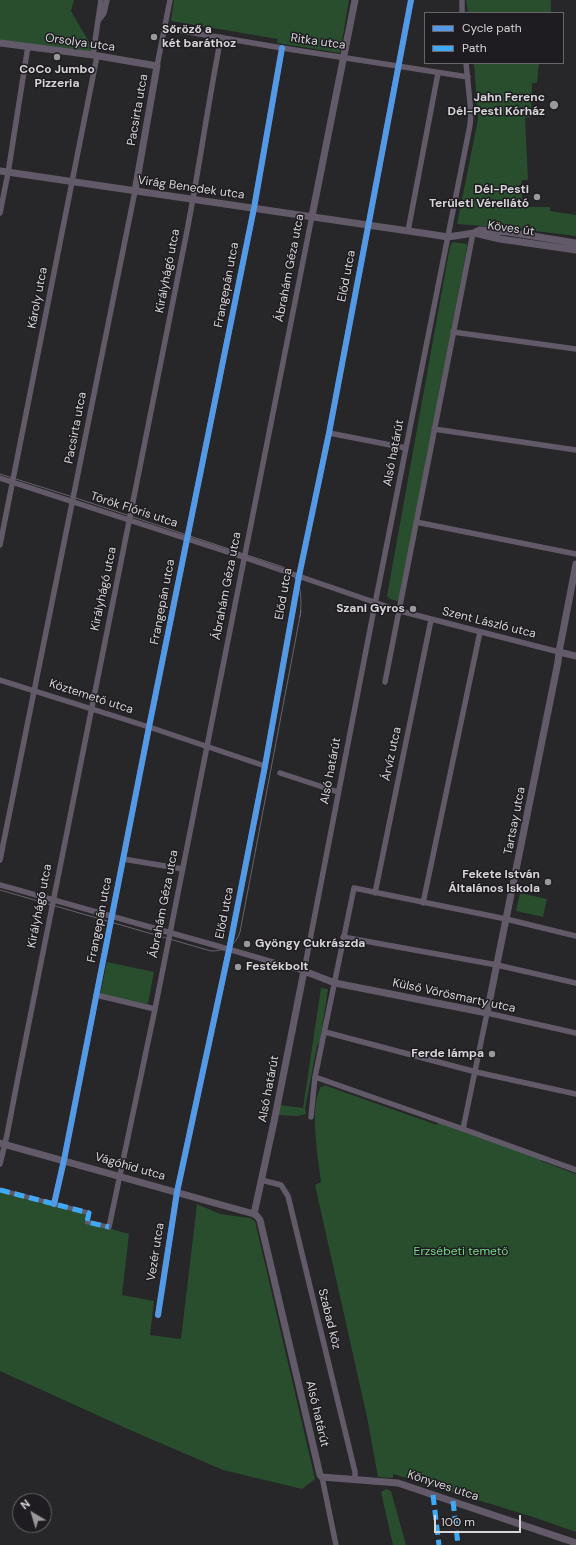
<!DOCTYPE html>
<html>
<head>
<meta charset="utf-8">
<style>
	body { margin:0 }
	#map { position:relative; width:576px; height:1545px; overflow:hidden; background:#272628; font-family:"DM Sans",sans-serif }
	canvas { display:block }
	.legend { position:absolute; left:424px; top:12px; width:140px; height:52px; box-sizing:border-box; background:#1e1c20; border:1px solid #68666a; margin:0; padding:5px 7px; list-style:none; font-size:12px; color:#d7d5d8 }
	.legend li { display:flex; align-items:center; gap:8px; height:20px }
	.legend b { width:20px; border:1px solid #68666a }
	.north { position:absolute; left:12px; top:1493px; width:40px; height:40px; box-sizing:border-box; background:#1e1c20; border:1px solid #68666a; border-radius:50%; rotate:322deg; font-size:11px; font-weight:700; line-height:16px; text-align:center; color:#d7d5d8 }
	.north::after { content:''; display:block; margin:auto; width:14px; height:18px; background:#99989a; clip-path:polygon(50% 0,100% 100%,50% 72%,0 100%) }
	.scale { position:absolute; left:434px; top:1515px; width:87px; height:18px; box-sizing:border-box; border:2px solid #d7d5d8; border-top:0; padding-left:5px; font-size:12px; line-height:14px; white-space:nowrap; color:#d7d5d8; -webkit-text-stroke:3px #1e1c20; paint-order:stroke }
</style>
</head>
<body>
<div id="map">
<canvas width="576" height="1545"></canvas>
<ul class="legend">
<li><b style="height:5px;background:#5399e6"></b>Cycle path</li>
<li><b style="height:5px;background:#3fa9f5"></b>Path</li>
</ul>
<div class="north">N</div>
<div class="scale">100 m</div>
</div>
<script>
const context = document.querySelector('canvas').getContext('2d');
context.lineJoin = 'round';
function paint(path, color) { context.fillStyle = color; context.fill(path, 'evenodd'); }
function stroke(path, color, width, dash) { context.strokeStyle = color; context.lineWidth = width; context.lineCap = dash ? 'butt' : 'round'; context.setLineDash(dash || []); context.stroke(path); }
function label(font, color, halo, rows, align = 'center') {
  context.font = font + ' "DM Sans",sans-serif'; context.lineWidth = 3; context.setLineDash([]); context.textBaseline = 'middle'; context.strokeStyle = halo; context.fillStyle = color; for (const [text, x, y, turn = 0] of rows) {
    context.save(); context.translate(x, y); context.rotate((+turn || 0) * Math.PI / 180); context.textAlign = isNaN(turn) ? turn : align; if (halo) context.strokeText(text, 0, 0); context.fillText(text, 0, 0); context.restore();
  }
}
paint(new Path2D(`
	M0 0H74L71 11 93 49V55L0 42Z
	M174 0H349L340 53 277 43 278 39 171 21Z
	M466 0H551V13H468Z
	M474 63H539L537 83H532L531 117 525 118 528 180H522L521 185H519V191H522V199H525V207H550V211L576 215V236L510 228 457 224 478 119Z
	M453 242 467 244V247L401 599 397 601 390 599 387 596 450 246Z
	M520 893 547 899 543 917 516 911Z
	M107 962 154 972 148 1004 100 995Z
	M321 988 328 989 320 1041 317 1046 305 1109 306 1114 297 1116 278 1115 280 1105 303 1108Z
	M324 1085 437 1125 438 1121 541 1159V1161L576 1174V1532L533 1517 393 1474V1478L378 1477 367 1417 315 1185 321 1182C318 1156 309 1108 321 1086L324 1087Z
	M0 1190 89 1213 87 1222 129 1234 122 1295 154 1301 150 1335 181 1339 197 1204 220 1214 250 1218 255 1221 315 1479 302 1489 223 1470 130 1430 0 1371Z
	M386 1489 391 1491 406 1545H393L381 1492Z`), '#284e2e');
stroke(new Path2D(`
	M0 1190 89 1213 87 1222 109 1227`), '#625a69', 4.5);
stroke(new Path2D(`
	M462 0V13
	M98 21 104 13 107 0
	M165 28 282 48 468 77
	M93 55 101 0
	M157 66 170 0
	M0 213 8 173 28 46
	M408 231 438 73
	M453 332 576 349
	M434 429 576 450
	M329 433 406 448
	M0 478 243 557 400 611 559 652
	M416 522 576 554
	M0 545 97 56
	M0 680 149 727 265 766
	M385 682 473 233
	M280 773 338 792
	M123 859 183 869
	M0 860 135 191
	M0 885 214 945 304 971 374 609 470 125 471 113 466 63
	M375 893 431 620
	M423 903 480 632
	M343 937 497 965 576 983
	M96 995 155 1009
	M325 1032 476 1072 576 1094
	M315 1077 463 1129 576 1170
	M311 1117 315 1077 354 888 506 919 576 936
	M463 1129 487 1013 576 1033
	M0 1164 7 1135C64 835 126 536 186 236 199 170 208 103 221 37
	M261 1180 281 1185 288 1196 355 1472V1480
	M54 1204 64 1160 149 727 254 208 282 48
	M109 1227 155 1009 312 216
	M158 1315 177 1192 229 950 265 766 299 576 329 433 411 0
	M322 1477 336 1545`), '#625a69', 5.5);
stroke(new Path2D(`
	M0 43 93 55 157 66 135 191
	M0 171 429 234 448 237 474 233 500 239 576 250
	M312 216 355 0
	M474 233 480 230 508 232 576 243
	M559 652 576 656
	M0 1143 254 1214 257 1216 260 1220 320 1475 322 1477 398 1483 576 1543
	M254 1214 275 1117 304 971 335 983 487 1013 558 662 559 652 576 564`), '#625a69', 7);
stroke(new Path2D(`
	M0 474 73 497 283 567C303 579 302 597 300 617
	M0 890 211 951C224 951 236 946 240 932L301 611`), '#68636d', 1);
stroke(new Path2D(`
	M0 1190 89 1213 87 1222 109 1227
	M433 1495 439 1545
	M453 1501 458 1545`), '#3fa9f5', 5, [10, 5]);
stroke(new Path2D(`
	M54 1204 64 1160 149 727 254 208 282 48
	M158 1315 177 1192 229 950 265 766 299 576 329 433 411 0`), '#5399e6', 6);
for (const [x, y, r, color] of [
	[154,37,4,"#99989a"],
	[57,57,4,"#99989a"],
	[554,105,5,"#99989a"],
	[537,197,4,"#99989a"],
	[413,609,4,"#99989a"],
	[548,882,4,"#99989a"],
	[247,944,4,"#99989a"],
	[238,967,4,"#99989a"],
	[492,1054,4,"#99989a"]
]) { const dot = new Path2D(); dot.arc(x, y, r, 0, 2 * Math.PI); context.fillStyle = color; context.fill(dot); stroke(dot, '#1e1c20', 1.5); }
label('bold 12px', '#d7d5d8', '#1e1c20', [
	["Sőröző a",162,30,"left"],
	["két baráthoz",162,44,"left"],
	["CoCo Jumbo",57,70,"center"],
	["Pizzeria",57,84,"center"],
	["Jahn Ferenc",545,98],
	["Dél-Pesti Kórház",545,112],
	["Dél-Pesti",529,190],
	["Területi Vérellátó",529,204],
	["Szani Gyros",405,609],
	["Fekete István",540,875],
	["Általános Iskola",540,889],
	["Gyöngy Cukrászda",255,944,"left"],
	["Festékbolt",246,967,"left"],
	["Ferde lámpa",484,1054]
], 'right');
label('12px', '#d7d5d8', '#1e1c20', [
	["Ritka utca",318,42,8],
	["Orsolya utca",80,43,8],
	["Pacsirta utca",138,110,-80],
	["Virág Benedek utca",191,188,8],
	["Köves út",511,229,8],
	["Ábrahám Géza utca",290,268,-79],
	["Királyhágó utca",168,271,-79],
	["Előd utca",347,276,-79],
	["Frangepán utca",227,285,-79],
	["Károly utca",38,298,-79],
	["Pacsirta utca",76,428,-79],
	["Alsó határút",394,453,-79],
	["Török Flóris utca",134,510,18],
	["Ábrahám Géza utca",227,586,-79],
	["Királyhágó utca",104,589,-78],
	["Előd utca",284,594,-80],
	["Frangepán utca",163,602,-79],
	["Szent László utca",489,623,14],
	["Köztemető utca",91,697,18],
	["Árvíz utca",392,754,-78],
	["Alsó határút",331,771,-79],
	["Tartsay utca",515,821,-79],
	["Ábrahám Géza utca",164,904,-79],
	["Királyhágó utca",40,906,-79],
	["Előd utca",225,913,-79],
	["Frangepán utca",100,920,-79],
	["Külső Vörösmarty utca",454,996,12],
	["Alsó határút",269,1089,-79],
	["Vágóhíd utca",130,1167,16],
	["Vezér utca",156,1252,-81],
	["Szabad köz",329,1319,76],
	["Alsó határút",317,1414,77],
	["Könyves utca",443,1486,18]
]);
label('12px', '#77db86', '#1e1c20', [
	["Erzsébeti temető",461,1252]
]);
</script>
</body>
</html>
